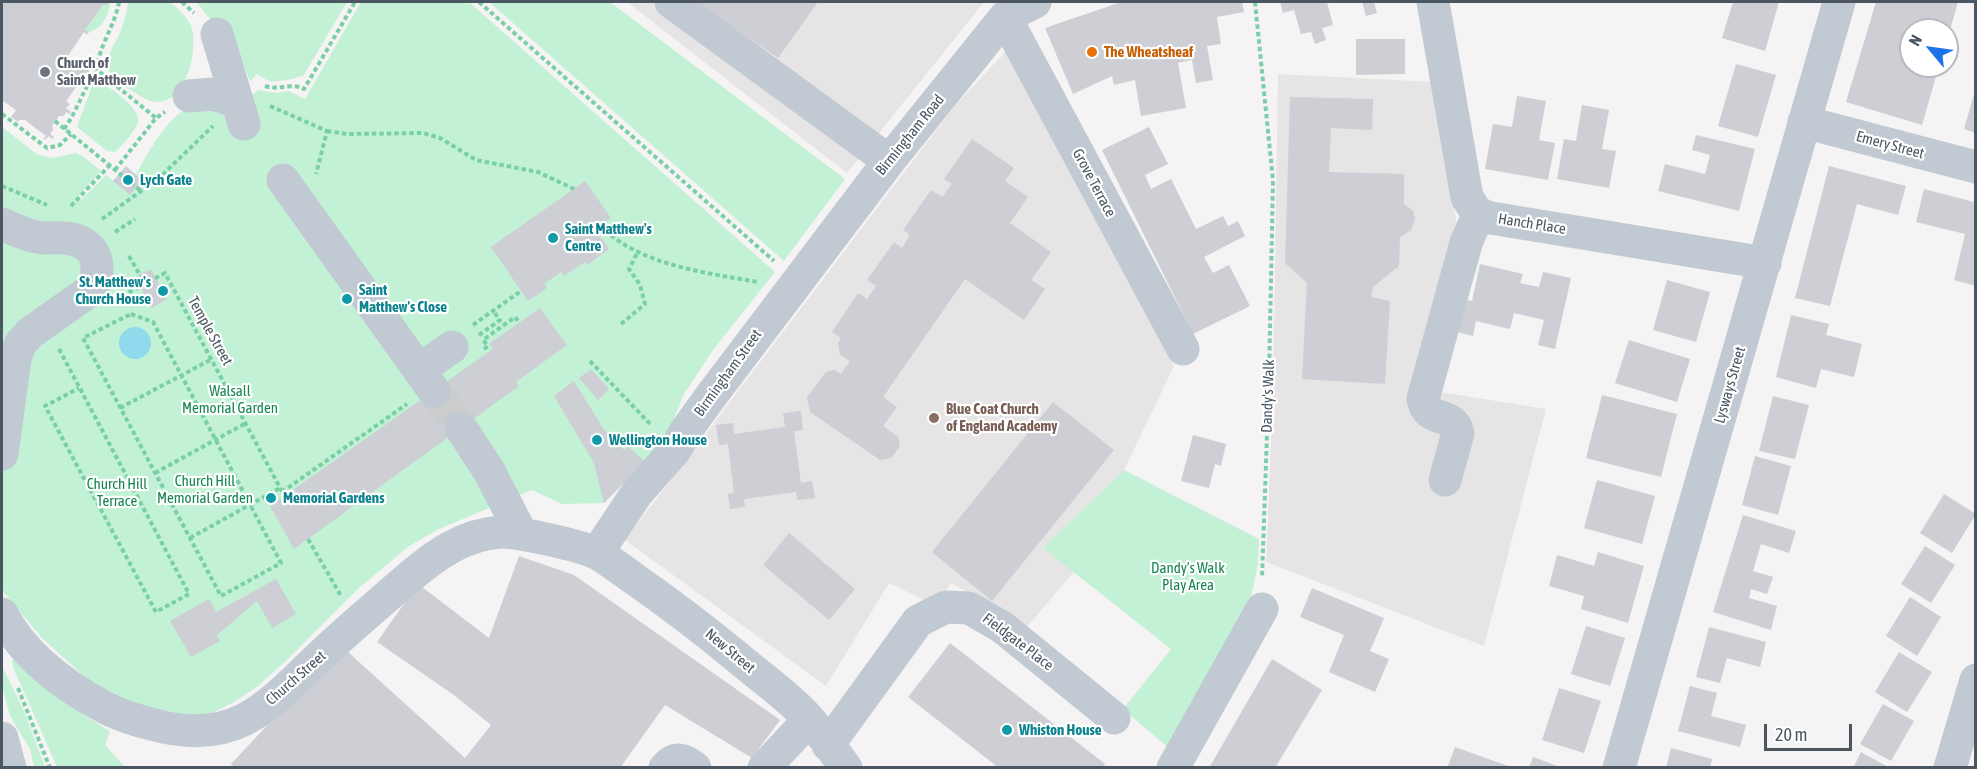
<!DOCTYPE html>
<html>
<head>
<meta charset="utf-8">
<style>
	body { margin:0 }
	#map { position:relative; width:1977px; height:769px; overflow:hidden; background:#f5f3f3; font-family:"Asap Condensed",sans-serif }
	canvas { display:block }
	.frame { position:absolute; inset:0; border:3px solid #4a5661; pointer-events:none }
	.north { position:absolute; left:1899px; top:18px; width:60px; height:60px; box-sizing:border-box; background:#fff; border:2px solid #b7bbc0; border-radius:50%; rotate:299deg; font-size:16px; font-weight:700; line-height:24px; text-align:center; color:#4a5661 }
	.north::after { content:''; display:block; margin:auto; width:21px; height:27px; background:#1a73e8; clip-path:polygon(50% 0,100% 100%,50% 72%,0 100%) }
	.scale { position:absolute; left:1764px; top:724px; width:88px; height:27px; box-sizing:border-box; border:3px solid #4a5661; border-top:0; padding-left:8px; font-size:18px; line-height:21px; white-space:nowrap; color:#4a5661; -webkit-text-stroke:4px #fff; paint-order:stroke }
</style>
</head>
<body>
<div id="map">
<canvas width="1977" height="769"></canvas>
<div class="frame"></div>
<div class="north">N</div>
<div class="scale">20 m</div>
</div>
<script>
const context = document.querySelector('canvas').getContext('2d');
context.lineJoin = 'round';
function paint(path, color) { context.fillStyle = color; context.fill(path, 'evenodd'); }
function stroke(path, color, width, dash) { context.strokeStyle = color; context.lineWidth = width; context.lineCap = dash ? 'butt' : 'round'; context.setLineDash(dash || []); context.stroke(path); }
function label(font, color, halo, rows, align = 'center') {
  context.font = font + ' "Asap Condensed",sans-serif'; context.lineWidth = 4.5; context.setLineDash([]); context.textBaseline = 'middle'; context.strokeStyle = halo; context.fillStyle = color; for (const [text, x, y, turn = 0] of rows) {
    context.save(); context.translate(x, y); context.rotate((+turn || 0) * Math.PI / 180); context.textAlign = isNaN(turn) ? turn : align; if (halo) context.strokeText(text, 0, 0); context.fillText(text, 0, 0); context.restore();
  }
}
paint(new Path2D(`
	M627 2H984L847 173Z
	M1007 50 1174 366 1124 470 1043 548 1074 572 1027 627 951 583 936 606 889 583 826 686 625 540 953 108Z
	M1278 74 1434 82 1460 244 1483 247 1440 392 1546 409 1484 646 1266 562 1273 394Z`), '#e6e4e5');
paint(new Path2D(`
	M102 2H111C108 15 104 28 89 32L85 30 103 5H107V2Z
	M128 2H170C178 8 187 17 191 26 199 48 187 101 158 102 148 102 137 94 129 89 120 85 109 77 108 67 107 56 113 46 118 37 123 26 127 13 128 2Z
	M196 2H347L304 75C298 78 277 83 270 81 265 80 261 76 257 74L250 81 232 36 227 39Z
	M361 2H469L775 272 713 350 684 394 673 421 661 442 604 503 562 504 532 490 439 529 409 546 359 588 286 661 254 689 232 703 212 713 196 717 126 703 85 677 42 638 2 590V127L38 155 53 158 76 153 84 157 101 171 79 195 81 200 106 175 127 192C139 169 165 115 191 107 210 101 244 106 258 90L277 93 289 91 305 99Z
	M489 2H610L845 179 784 261Z
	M96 81C108 85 141 108 138 122 136 130 121 147 115 152L107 151 77 127 92 86Z
	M1124 470 1259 539 1258 564 1250 602 1170 749 1123 709 1171 649 1043 548Z
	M14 658C45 685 74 711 110 731L105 745 125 767H57L13 667 12 661Z
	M2 666 24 711 45 767H34L30 749 10 716 2 685Z`), '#c3f1d5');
paint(new Path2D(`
	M119 343a16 16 0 1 1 32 0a16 16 0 1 1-32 0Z`), '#90daee');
paint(new Path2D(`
	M2 2H107V5H103L85 30 89 32 87 35 84 32 67 57 85 70H89V73H85L82 79 84 78V82H80L66 101 70 104 66 108 71 112 70 114 66 112 64 116H59L52 126 53 130 50 134 54 137 52 139 49 136 45 140 43 139 46 136 25 120H19L18 122 11 117 16 110 3 101 2 103Z
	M697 2H818L778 58Z
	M1121 2H1242L1244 12 1217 17 1221 44 1207 46 1213 80 1196 83 1192 60 1178 63 1186 108 1141 116 1135 80 1114 85 1112 76 1073 94 1045 28Z
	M1280 2H1327L1333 25 1322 28 1326 40 1315 44 1311 32 1301 34 1294 10 1283 13Z
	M1362 2H1374L1377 13 1366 16Z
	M1733 2H1779L1765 51 1722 38Z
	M1876 2H1958L1948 37 1947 30H1911V66H1939L1922 125 1846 102Z
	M1356 39H1405V74L1356 75Z
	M1736 64 1776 75 1758 137 1718 126Z
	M1975 91H1976V133L1964 129Z
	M1517 96 1546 101 1539 140 1555 143 1548 180 1485 169 1493 124 1512 127Z
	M1290 97 1373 99 1372 130 1331 128 1329 172 1404 174V204L1413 211 1415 219 1411 230 1400 237 1399 266 1373 287 1371 297 1390 301 1385 384 1302 379 1307 283 1285 263Z
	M1582 105 1609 110 1602 149 1616 151 1609 188 1557 179 1564 139 1576 141Z
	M1149 127 1168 164 1145 175 1151 189 1171 179 1196 229 1223 216 1228 226 1238 221 1245 236 1204 257 1213 273 1229 265 1250 306 1193 334 1102 150Z
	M1696 135 1755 149 1739 211 1658 191 1665 164 1705 174 1710 155 1692 150Z
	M972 139 1014 168 1005 181 1028 197 1010 223 1051 252 1031 280 1045 289 1024 320 965 279 883 397 897 407 883 426 898 437 900 446 891 458 880 460 810 412 807 397 826 372 834 370 841 374 850 361 840 355 838 343 841 338 832 332 858 293 867 299 876 286 867 280 894 242 902 248 910 235 903 230 931 190 942 197 952 184 944 179Z
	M126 166 142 180 130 195 113 181Z
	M1829 166 1906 186 1898 215 1857 204 1830 306 1795 298Z
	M585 181 611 218 595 229 609 249 587 265 585 262 564 276 561 272 544 284 547 288 528 301 491 247Z
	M1924 189 1974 202 1976 286 1954 280 1965 234 1916 222Z
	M1480 264 1523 274 1520 283 1539 287 1543 272 1571 278 1555 349 1538 345 1544 320 1514 313 1510 329 1476 321 1473 336 1445 329 1453 297 1472 301Z
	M151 269 167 299 152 308 135 277Z
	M1667 280 1710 292 1696 342 1653 330Z
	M540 308 567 345 516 382 519 386 294 549 270 506 493 349 489 344Z
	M1791 315 1829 324 1826 335 1862 344 1854 377 1821 369 1816 388 1776 377Z
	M1629 340 1690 359 1677 402 1615 383Z
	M591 369 609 389 598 400 579 378Z
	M574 381 603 428 624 450 628 446 645 462 604 503 594 463 554 396Z
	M1602 395 1677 414 1661 477 1586 458Z
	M1773 396 1809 405 1795 459 1759 451Z
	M1053 402 1114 450 992 601 932 552Z
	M801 411 803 430 794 431 801 483 812 481 815 498 797 500 796 492 744 499 745 507 730 509 728 494 734 493 728 444 719 445 716 425 733 423 734 434 785 427 783 413Z
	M1193 435 1226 444 1221 466 1215 464 1209 488 1181 481Z
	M1755 456 1791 466 1778 515 1742 505Z
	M1597 480 1655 496 1642 544 1584 528Z
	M1944 494 1976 514 1952 553 1920 533Z
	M1743 515 1796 531 1789 553 1761 544 1753 571 1773 577 1767 594 1751 589 1749 598 1777 606 1771 630 1713 612Z
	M789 533 855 589 829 620 763 565Z
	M1925 546 1955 565 1931 603 1901 584Z
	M1598 552 1644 566 1628 623 1581 609 1584 596 1549 586 1557 555 1594 566Z
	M519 556 574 575 780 720 752 758 665 705 620 768H235L231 764 291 700 348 652 465 758 491 725 454 695 377 642 418 584 489 638Z
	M276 579 296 614 272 628 257 601 217 635 220 641 191 657 170 621 209 599 216 612Z
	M1312 588 1384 618 1370 651 1389 659 1375 692 1329 672 1344 635 1300 617Z
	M1910 597 1941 617 1917 656 1886 636Z
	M1586 626 1625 638 1610 686 1571 674Z
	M1709 627 1766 642 1760 667 1727 658 1720 683 1696 677Z
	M950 643 1105 764 1103 768H999L908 697Z
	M1899 652 1932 672 1907 712 1875 692Z
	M1272 659 1322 690 1275 768H1209Z
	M1690 686 1717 693 1711 716 1746 725 1740 747 1678 731Z
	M1559 688 1601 701 1584 753 1542 740Z
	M1883 704 1914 721 1891 761 1860 744Z
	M1455 747 1511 767V768L1448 766Z
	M1671 748 1712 759 1710 768H1666Z
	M1861 752 1890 768H1853Z
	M1533 757 1560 767V768H1529Z`), '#cdcfd5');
stroke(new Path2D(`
	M434 391 461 428`), '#caccce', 33, [33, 16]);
stroke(new Path2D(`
	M119 2C115 26 98 47 97 70L156 118
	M182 2 194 13
	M479 2 774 261
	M1255 2 1273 181 1269 377 1262 578
	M265 86C279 91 290 82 304 89L355 2
	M270 106 327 131 316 174
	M2 114 47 148 60 145 71 134
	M55 121 141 191
	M64 129C78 110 83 89 97 70
	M327 131 347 134 423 133 440 138 476 160 538 172 574 189
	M115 170 156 118 165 112
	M2 186 47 205
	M71 206 110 165
	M102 219 158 179 213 126
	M600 225C637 265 707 273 758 282
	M115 232 135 219
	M129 256 145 284
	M122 296 165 273 285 497
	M131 314 153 322 281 563 221 596 83 338Z
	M621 324 645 304 640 285 629 269 638 251
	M473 325 521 291
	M479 335 500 320 493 311
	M59 349 189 594 156 612 45 406 79 388
	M484 349 488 346 483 340 515 317 519 322
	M590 361 652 426
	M120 408 212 359
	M155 473 246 423
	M282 492 407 404
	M190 538 280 488
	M308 539 341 596
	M18 688 50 768`), '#7ad0a6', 4, [4.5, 3]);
stroke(new Path2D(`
	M671 2 889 161
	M1433 2 1467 197 1475 210 1481 215 1491 218 1765 263
	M1005 17 1183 349
	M217 34 244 124
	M189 96 213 94 235 101
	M1804 122 1976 167
	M283 180 434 391
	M2 224C13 229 25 235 37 237 47 239 57 237 66 238 96 241 104 266 91 290L30 333 21 343 15 358 2 454
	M419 370 452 347
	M461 428 489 471 521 533
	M1445 480 1458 433C1453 410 1427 424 1423 399L1466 243 1479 213
	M597 553 637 493 675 450 685 432 711 396 889 161 1005 17 1035 2
	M2 614C23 655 63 685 104 707 123 717 142 722 163 727 237 743 267 707 316 660 345 632 376 606 406 580 434 556 463 534 502 532 519 532 583 546 598 554 610 561 622 570 633 578 669 603 703 629 737 657 758 675 781 691 801 711 818 727 832 749 846 768
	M2 738 10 768
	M828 745 918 621 946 607 969 608 1002 627 1114 718
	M665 768C675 756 684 759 695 768
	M764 768 809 720
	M1173 768 1262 609
	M1619 768 1839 2
	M1950 768 1976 680`), '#c1cad2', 33);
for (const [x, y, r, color] of [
	[1092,52,6,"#e8710a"],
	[45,72,6,"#6b7280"],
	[128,180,6,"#0f9aa8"],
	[553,238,6,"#0f9aa8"],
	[163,291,6,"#0f9aa8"],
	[347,299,6,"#0f9aa8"],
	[934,418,6,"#8d6e63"],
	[597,440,6,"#0f9aa8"],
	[271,498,6,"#0f9aa8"],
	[1007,730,6,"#0f9aa8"]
]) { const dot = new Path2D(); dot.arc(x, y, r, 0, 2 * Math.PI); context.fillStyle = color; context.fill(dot); stroke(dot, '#fff', 2); }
label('bold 15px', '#c56008', '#fff', [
	["The Wheatsheaf",1104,52]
], 'left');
label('bold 15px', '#5b616d', '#fff', [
	["Church of",57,63],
	["Saint Matthew",57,80]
], 'left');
label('15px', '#4a5661', '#fff', [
	["Birmingham Road",910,135,-51],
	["Emery Street",1890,145,15],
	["Grove Terrace",1094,183,62],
	["Hanch Place",1532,224,9],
	["Temple Street",210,331,61],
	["Birmingham Street",728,373,-54],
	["Lysways Street",1730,385,-74],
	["Dandy's Walk",1268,396,-88],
	["Fieldgate Place",1018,642,37],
	["New Street",730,651,40],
	["Church Street",296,678,-41]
]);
label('bold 15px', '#0d838f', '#fff', [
	["Lych Gate",140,180],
	["Saint Matthew's",565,229],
	["Centre",565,246],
	["St. Matthew's",151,282,"right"],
	["Church House",151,299,"right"],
	["Saint",359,290],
	["Matthew's Close",359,307],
	["Wellington House",609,440],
	["Memorial Gardens",283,498],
	["Whiston House",1019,730]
], 'left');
label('15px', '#17864f', '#fff', [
	["Walsall",230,391],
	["Memorial Garden",230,408],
	["Church Hill",205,481],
	["Memorial Garden",205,498],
	["Church Hill",117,484],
	["Terrace",117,501],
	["Dandy’s Walk",1188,568],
	["Play Area",1188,585]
]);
label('bold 15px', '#785e54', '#fff', [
	["Blue Coat Church",946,409],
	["of England Academy",946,426]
], 'left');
</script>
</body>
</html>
